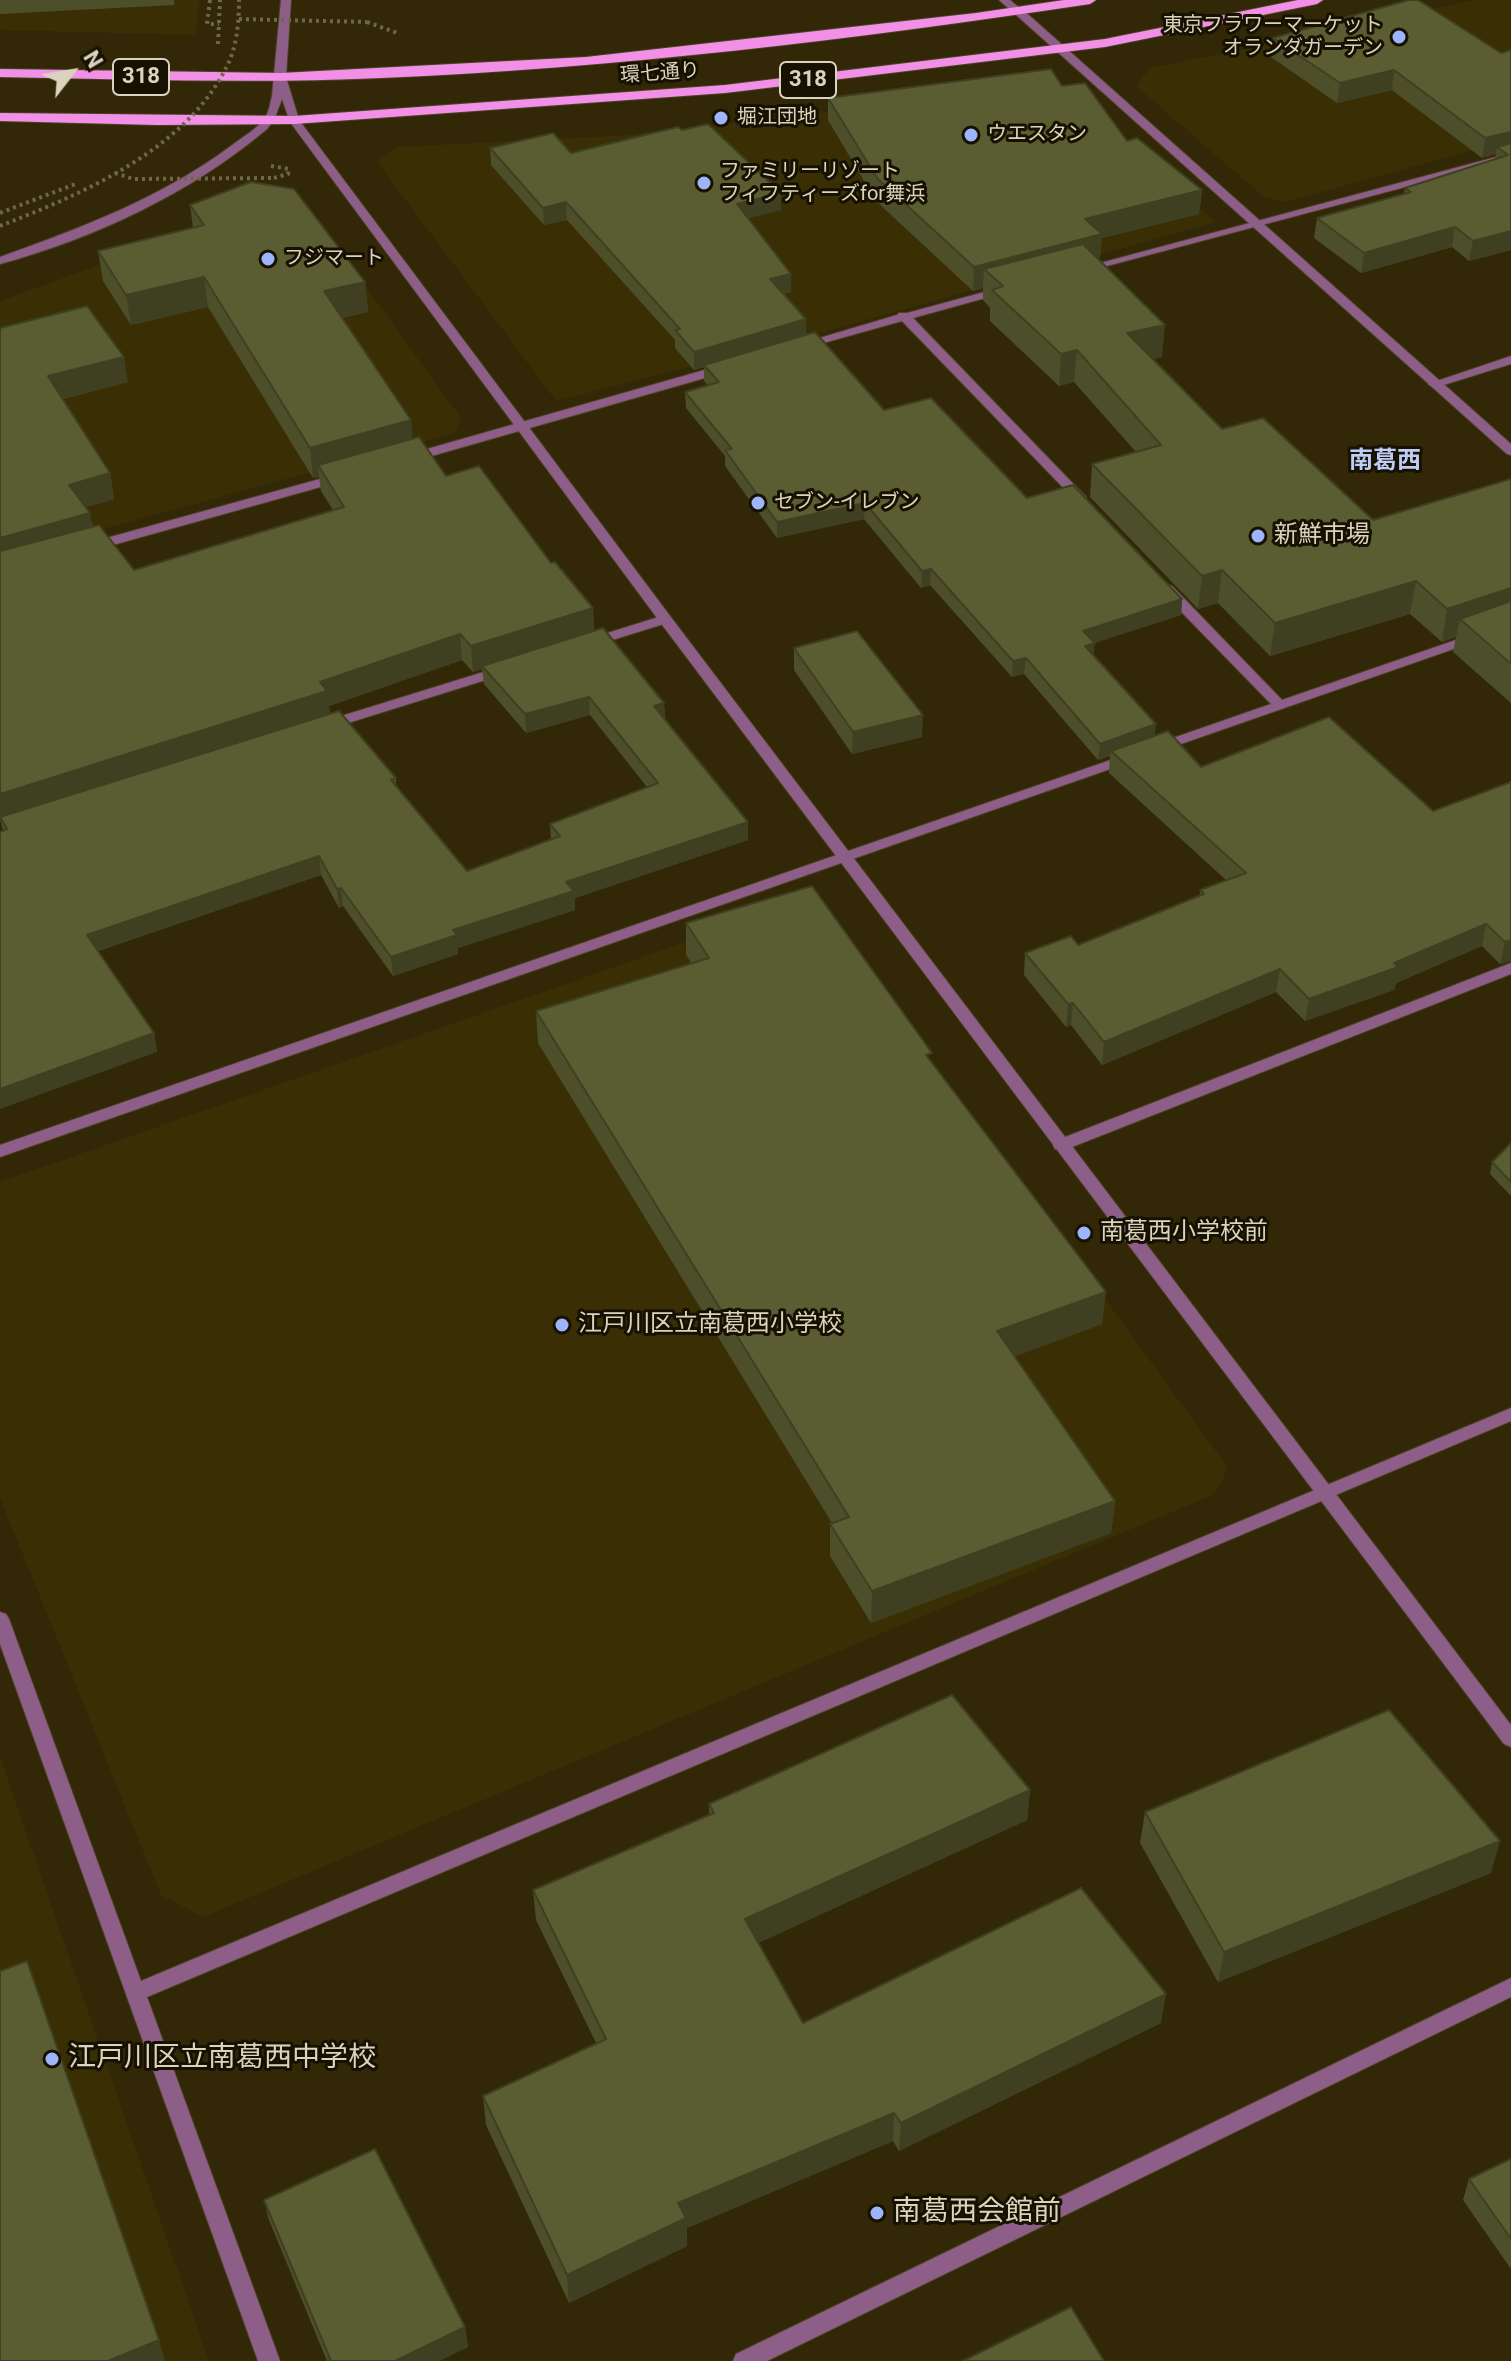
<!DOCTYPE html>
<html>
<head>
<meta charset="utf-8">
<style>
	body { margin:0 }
	#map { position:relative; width:1511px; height:2361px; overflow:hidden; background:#322807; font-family:Roboto,sans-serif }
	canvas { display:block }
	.north { position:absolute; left:32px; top:32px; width:80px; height:80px; -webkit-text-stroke:6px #171102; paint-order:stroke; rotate:59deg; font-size:22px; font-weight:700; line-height:32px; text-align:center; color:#dbd3bd }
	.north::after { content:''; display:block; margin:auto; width:28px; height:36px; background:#dbd3bd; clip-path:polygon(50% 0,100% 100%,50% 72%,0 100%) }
</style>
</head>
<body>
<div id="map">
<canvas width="1511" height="2361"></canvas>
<div class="north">N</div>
</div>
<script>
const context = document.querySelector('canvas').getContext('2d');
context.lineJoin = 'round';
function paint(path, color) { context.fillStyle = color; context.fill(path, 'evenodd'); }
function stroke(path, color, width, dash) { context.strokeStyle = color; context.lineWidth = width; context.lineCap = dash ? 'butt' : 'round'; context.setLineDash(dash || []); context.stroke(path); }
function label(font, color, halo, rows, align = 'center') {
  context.font = font + ' Roboto,"Noto Sans JP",sans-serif'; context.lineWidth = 6; context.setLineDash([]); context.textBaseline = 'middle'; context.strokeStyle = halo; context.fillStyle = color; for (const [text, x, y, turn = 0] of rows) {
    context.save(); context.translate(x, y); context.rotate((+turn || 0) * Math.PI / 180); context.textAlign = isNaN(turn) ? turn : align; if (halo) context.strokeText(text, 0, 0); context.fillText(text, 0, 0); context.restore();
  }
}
paint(new Path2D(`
	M0 0H200L195 35 0 30Z
	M1473 0H1511V140L1285 202 1264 197 1136 86 1150 68 1343 30Z
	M1044 86 1076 94 1216 222 788 342 556 401 377 162 397 147 630 135Z
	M260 207 314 215 461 418 455 433 0 557V301Z
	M786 907 829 919 1228 1468 1215 1494 203 1917 161 1895 0 1498V1182Z
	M0 1757 209 2361H0Z`), '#3a2e05');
const minor = new Path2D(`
	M999 0H1010L1023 11 1014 13Z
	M1511 153V159L1088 271 1078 269Z
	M1003 287 1009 290 1007 292 913 318 1086 497V503H1078L902 321 802 349 796 345 897 315 899 313H907Z
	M1511 356V364L1434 388 1428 384Z
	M722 365 728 369 726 372 414 461 410 462 404 458 406 455Z
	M338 474 342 475V481L95 550H85L84 547 85 544Z
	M1167 585 1172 586 1282 700 1511 621V629L1158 752 1153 751 1151 748 1153 745 1271 704 1162 592V586Z
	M665 615 672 619 670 622 590 647 583 643 585 640Z
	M503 666 510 670 508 673 332 728 327 729 320 725 322 722Z
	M1128 754 1135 758 1133 761 0 1157V1145Z
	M1511 963V974L1067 1149H1055L1053 1145 1055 1141Z
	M1511 1408V1421L147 1997 280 2361H258L0 1644V1612L6 1614 9 1619 141 1981Z`);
const tertiary = new Path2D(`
	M281 0H291L286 77 299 120 670 616 1511 1725V1747L1504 1744 660 622 290 122 282 99 274 120 267 129C191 193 95 238 0 264V257C81 228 161 198 231 146 241 138 256 130 264 119 269 113 270 104 272 96Z
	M1014 9H1022L1511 444V455L1507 454 1014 13Z
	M1511 1978V1997L767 2361H733L736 2354Z`);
const primary = new Path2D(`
	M1064 0H1096L1090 4C856 39 618 68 381 78 254 84 127 79 0 77V69L281 73 586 57 976 13Z
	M1298 0H1323L1317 4 1105 47 725 93 294 124 157 125 0 121V113L294 116 725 85 1105 39Z`);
stroke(minor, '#4d4324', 2);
stroke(tertiary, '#4d4324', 2);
stroke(primary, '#4d4324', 2);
stroke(new Path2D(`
	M210 0 207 24H219
	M367 22 400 34
	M218 44 220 0
	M271 166 289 169 288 174 274 178
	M0 213 78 183`), '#70674a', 4, [3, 4]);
paint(minor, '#8d5e87');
paint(tertiary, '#8d5e87');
paint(primary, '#f290e7');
stroke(new Path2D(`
	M239 19 367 22
	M115 173 133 179 274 178
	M0 226C82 194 186 150 227 66 237 46 239 22 239 0`), '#70674a', 4, [3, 4]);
paint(new Path2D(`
	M0 0H174V5L0 14Z
	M1273 38 1501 53 1511 50V250L1469 261 1452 247 1361 273 1314 238 1317 218 1404 194 1405 188 1495 159 1496 154 1482 158 1392 90 1337 103 1271 57Z
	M1062 86 1127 141 1202 190 1199 214 1102 238 1100 257 1097 258 1162 357 1153 359 1222 429 1373 520 1511 479V703L1453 652 1456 637 1442 642 1410 614 1270 656 1218 603 1198 609 1090 497 1092 464 1136 452 1074 382 1059 386 990 321V308L983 300V288L973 291 876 201 828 120V98Z
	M682 130 781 193V210L748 218 791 274V292L783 294 806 335 884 410 1027 498 1182 599 1181 615 1094 643 1093 656 1155 735 1201 767 1433 811 1511 782V961L1500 964 1482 946 1396 983 1394 990 1305 1021 1276 992 1102 1065 1071 1025 1066 1027 1024 975 1025 953 1078 945 1200 896V890L1226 880 1109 773 1110 756 1098 760 1024 674 1012 677 930 585 921 588 864 519 777 538 725 466V456L686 408 685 392 708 386 704 381V367L694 370 675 348V340L567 220 544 225 491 165 490 148 571 153Z
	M190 205 365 282 368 312 342 318 411 420 412 439 446 476 551 563 593 608 594 631 664 703 665 719 748 822V840L575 898V910L458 948V954L393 976 343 906 339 908 321 875 98 951 154 1033 157 1052 3 831 1 822H0V328L128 382 63 399 110 473 114 499 86 507 93 526 134 570 333 510 321 491 319 477 313 478 208 307 131 325 103 281 98 251 193 228ZM462 660 473 672 482 669 484 684 526 733 590 715 647 787 550 824 551 840 467 871 396 786V778L330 714 329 706Z
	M794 648 922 737 852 754 794 670Z
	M686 923 932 1062 1102 1324 1014 1356 1115 1501 1111 1533 871 1623 830 1556V1524L832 1523 538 1043 536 1011 692 964 686 955Z
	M1511 1143V1196L1490 1174 1492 1162Z
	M1030 1790 1027 1820 758 1943 803 2023H1161L899 2151 893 2141 687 2228V2246L569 2303 486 2125 483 2096 596 2043 536 1920 533 1890 709 1815V1804Z
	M1145 1812 1491 1873 1218 1982 1140 1843Z
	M1511 2159V2269L1463 2200 1469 2179Z
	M264 2200 465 2327 468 2347 439 2361H327L269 2220Z`), '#4d4f2a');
paint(new Path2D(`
	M1394 70 1392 90 1337 103 1340 83Z
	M1511 132V151L1497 147 1496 154 1482 158 1485 138Z
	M1202 190 1199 214 1102 238 1100 257 1000 284 984 269 983 288 973 291 974 267 1085 219Z
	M781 193V210L737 221V204Z
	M566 202 567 220 544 225 543 208Z
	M1455 227 1452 247 1361 273 1364 253Z
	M1511 231V250L1469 261 1473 241Z
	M791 274V292L770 297V279Z
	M204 277 208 307 131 325 126 295Z
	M365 282 368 312 327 321 324 291Z
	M806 319V337L704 365V367L694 370V352Z
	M1165 325 1162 357 1125 365 1127 333Z
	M1077 350 1074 382 1059 386 1061 354Z
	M124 357 128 382 53 401 48 376Z
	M411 420 413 451 318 465 319 477 313 478 310 448Z
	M110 473 114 499 73 510 69 485Z
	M865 503 864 519 777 538V522Z
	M90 513 95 539 0 565V538Z
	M931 569 930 585 921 588 922 571Z
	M1222 570 1218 603 1198 609 1202 576Z
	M1416 581 1410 614 1270 656 1275 623Z
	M1511 588V619H1460L1456 637 1442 642 1447 609Z
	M1182 599 1181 615 1082 647 1083 631Z
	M593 608 594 634 482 666V669L473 672 471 646Z
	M460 634 462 660 329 706 330 717 0 817 1 822H0V794Z
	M1095 643 1093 660 1085 646Z
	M1026 658 1024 674 1012 677 1013 661Z
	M589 697 590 715 526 733 525 714Z
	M664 703 665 721 654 706Z
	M923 715 922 737 852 754 853 732Z
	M1156 724 1154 741 1111 751 1110 756 1098 760 1100 744Z
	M748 822V840L575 898V910L458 948V954L393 976 391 957 566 882Z
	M319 856 321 875 90 953 87 935Z
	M341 888 343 906 339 908 337 889Z
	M1486 924 1482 946 1395 983 1394 990 1305 1021 1309 999Z
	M1511 940V961L1500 964 1505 942Z
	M1280 969 1276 992 1102 1065 1104 1042Z
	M1073 1003 1071 1025 1066 1027 1068 1004Z
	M154 1033 157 1052 0 1109V1089Z
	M1106 1292 1102 1324 995 1364 997 1331Z
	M1115 1501 1111 1533 871 1623 872 1591Z
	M1030 1790 1027 1820 745 1949V1919Z
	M1500 1841 1491 1873 1218 1982 1224 1952Z
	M1166 1994 1161 2023 899 2151 901 2123Z
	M894 2113 893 2141 687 2228V2246L569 2303 567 2275 678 2203Z
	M465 2327 468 2347 439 2361H395Z
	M159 2340 165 2361H108Z`), '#3f4022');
const building = new Path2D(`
	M1409 0H1418L1501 53 1511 50V132L1485 138 1394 70 1340 83 1273 38Z
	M1051 69 1062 86 1085 83 1127 141 1137 138 1202 190 1085 219 1102 234 974 267 877 178 828 98Z
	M708 124 781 193 737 204 791 274 770 279 806 319 694 352 675 330 680 329 566 202 543 208 490 148 553 133 571 153 678 127 682 130Z
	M1511 143V231L1473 241 1455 227 1364 253 1317 218 1411 192 1405 188 1508 155 1497 147Z
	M251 182 294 189 365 282 324 291 411 420 310 448 204 277 126 295 98 251 204 225 190 205Z
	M1083 244 1165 325 1127 333 1222 429 1263 418 1373 520 1511 479V588L1447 609 1416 581 1275 623 1222 570 1202 576 1092 464 1161 445 1077 350 1061 354 992 290 1003 286 984 269Z
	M87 306 124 357 48 376 110 473 69 485 90 513 0 538V328Z
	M815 332 884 410 931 398 1027 498 1073 485 1182 599 1083 631 1095 643 1085 646 1156 724 1100 744 1026 658 1013 661 931 569 922 571 865 503 777 522 725 450 732 449 685 392 719 382 704 365Z
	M419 437 446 476 479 466 551 563 555 562 593 608 471 646 460 634 320 682 327 691 0 794V551L99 525 134 570 344 507 318 465Z
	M1511 601V664L1460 619Z
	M603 628 664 703 654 706 748 822 566 882 574 891 453 930 457 935 391 957 341 888 337 889 319 856 87 935 154 1033 0 1089V832L7 829 0 817 339 711 396 778 391 780 467 871 560 836 550 824 658 783 589 697 525 714 482 666Z
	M857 631 923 715 853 732 794 648Z
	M1329 717 1433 811 1511 782V940L1505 942 1486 924 1394 963 1398 967 1309 999 1280 969 1104 1042 1073 1003 1068 1004 1025 953 1071 936 1078 945 1204 894 1200 890 1246 873 1111 751 1168 731 1201 767Z
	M812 886 932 1053 926 1055 1106 1292 997 1331 1115 1501 872 1591 830 1524 849 1517 536 1011 709 958 686 923Z
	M1511 1143V1182L1492 1162Z
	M952 1695 1030 1790 745 1919 803 2023 1081 1888 1166 1994 901 2123 894 2113 678 2203 686 2218 567 2275 483 2096 606 2039 533 1890 714 1813 709 1804Z
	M1389 1710 1500 1841 1224 1952 1145 1812Z
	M27 1961 159 2340 108 2361H0V1971Z
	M375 2149 465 2327 395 2361H331L264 2200Z
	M1511 2159V2239L1469 2179Z
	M1071 2307 1104 2361H963Z`);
paint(building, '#5a5c31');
stroke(building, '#3f4022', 2);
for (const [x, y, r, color] of [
	[1399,37,8,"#9eb4fd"],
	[721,118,8,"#9eb4fd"],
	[971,135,8,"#9eb4fd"],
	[704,183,8,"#9eb4fd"],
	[268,259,8,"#9eb4fd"],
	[758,503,8,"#9eb4fd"],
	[1258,536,8,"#9eb4fd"],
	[1084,1233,8,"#9eb4fd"],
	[562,1325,8,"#9eb4fd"],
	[52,2059,8,"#9eb4fd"],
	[877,2213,8,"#9eb4fd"]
]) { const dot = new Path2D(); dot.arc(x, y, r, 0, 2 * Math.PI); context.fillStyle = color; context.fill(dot); stroke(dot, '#171102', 3); }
label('20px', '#dbd3bd', '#171102', [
	["東京フラワーマーケット",1383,26,"right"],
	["オランダガーデン",1383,49,"right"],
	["堀江団地",737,118],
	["ウエスタン",987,135],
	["ファミリーリゾート",720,172],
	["フィフティーズfor舞浜",720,195],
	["フジマート",284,259],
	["セブン-イレブン",774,503]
], 'left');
label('20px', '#dbd3bd', '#171102', [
	["環七通り",660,74,-4]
]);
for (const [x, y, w] of [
	[141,77,56],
	[808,80,56]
]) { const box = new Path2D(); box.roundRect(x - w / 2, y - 18, w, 36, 6); context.fillStyle = '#171102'; context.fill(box); stroke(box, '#dbd3bd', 2); }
label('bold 22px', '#dbd3bd', null, [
	["318",141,77],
	["318",808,80]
]);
label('bold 24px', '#bfccf6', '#171102', [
	["南葛西",1385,462]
]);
label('24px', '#dbd3bd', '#171102', [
	["新鮮市場",1274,536],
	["南葛西小学校前",1100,1233],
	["江戸川区立南葛西小学校",578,1325]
], 'left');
label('28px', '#dbd3bd', '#171102', [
	["江戸川区立南葛西中学校",68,2059],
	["南葛西会館前",893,2213]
], 'left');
</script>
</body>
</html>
